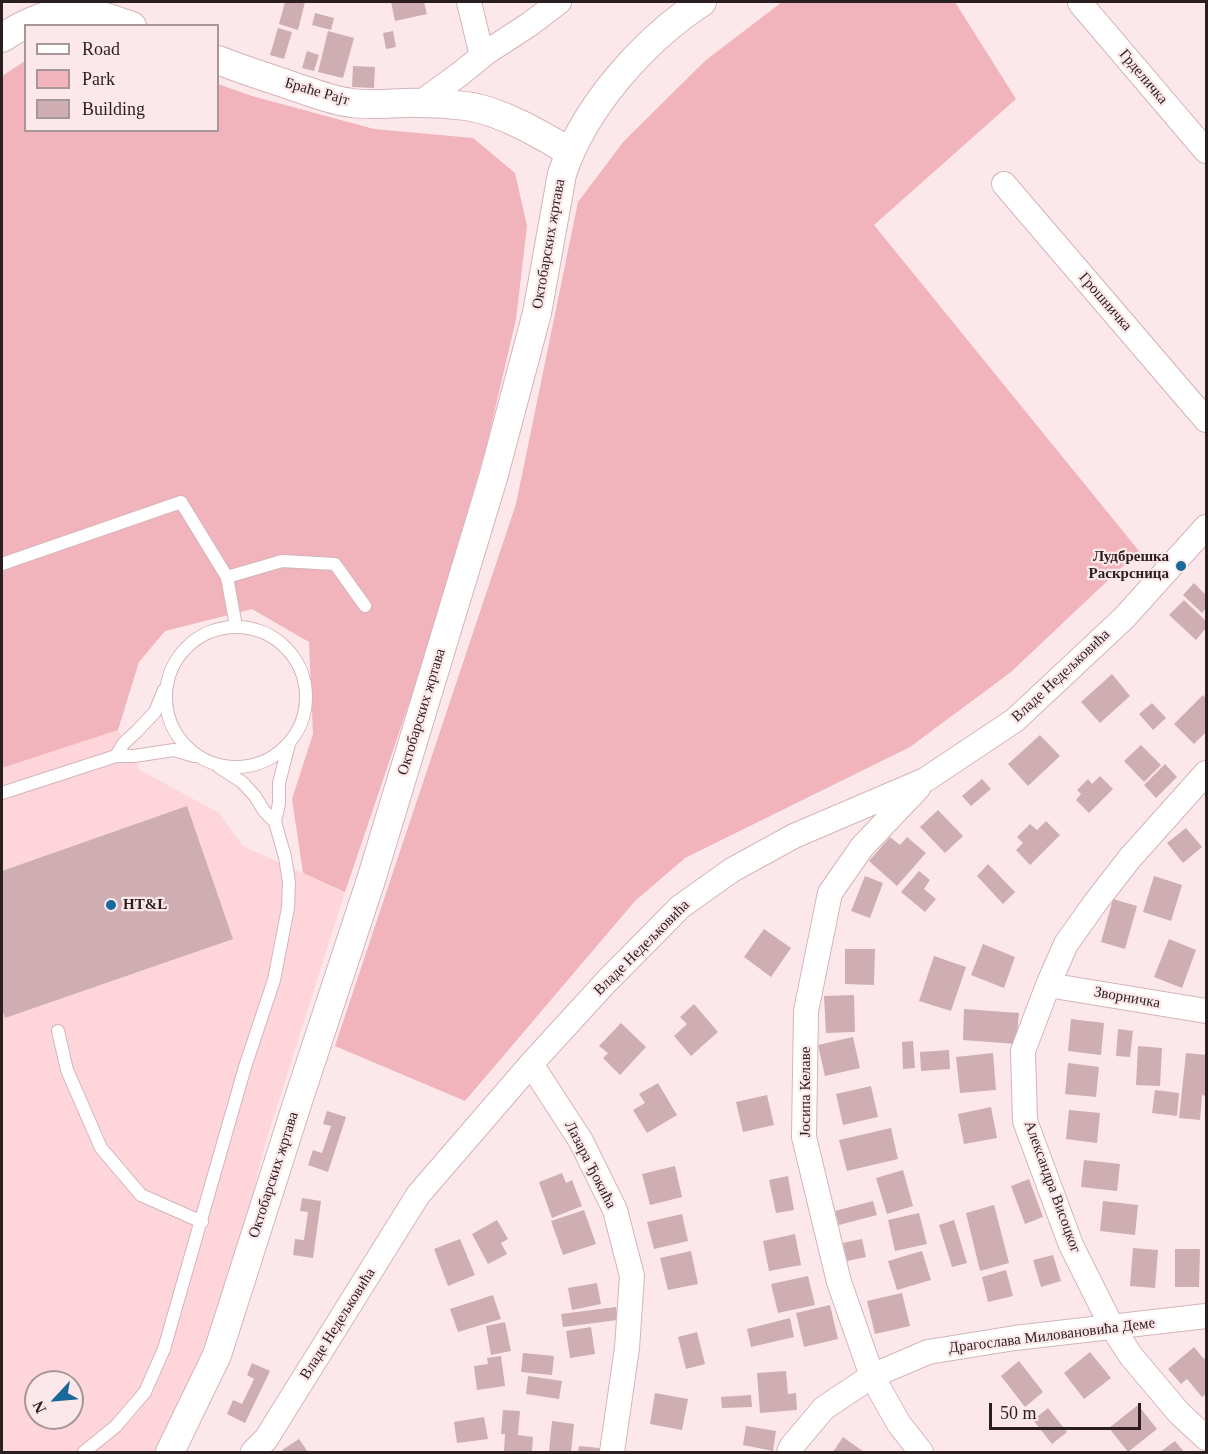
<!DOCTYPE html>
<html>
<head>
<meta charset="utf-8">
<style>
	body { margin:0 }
	#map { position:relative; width:1208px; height:1454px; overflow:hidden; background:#fce8ea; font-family:"Times New Roman",serif }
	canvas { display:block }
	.frame { position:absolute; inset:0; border:3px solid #2a1e20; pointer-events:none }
	.legend { position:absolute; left:24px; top:24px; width:195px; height:108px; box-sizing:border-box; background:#fce8ea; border:2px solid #a89799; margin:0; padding:8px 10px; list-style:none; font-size:18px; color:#2a1e20 }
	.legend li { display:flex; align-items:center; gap:12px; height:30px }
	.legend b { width:30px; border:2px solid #a89799 }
	.north { position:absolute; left:24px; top:1370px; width:60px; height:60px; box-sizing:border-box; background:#fce8ea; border:2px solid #a89799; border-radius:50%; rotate:244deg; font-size:16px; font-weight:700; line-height:24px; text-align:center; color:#2a1e20 }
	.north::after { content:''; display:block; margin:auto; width:21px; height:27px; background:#19699b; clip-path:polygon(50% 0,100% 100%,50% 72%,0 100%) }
	.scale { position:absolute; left:989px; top:1403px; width:152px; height:27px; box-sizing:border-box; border:3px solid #2a1e20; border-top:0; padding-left:8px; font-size:18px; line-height:21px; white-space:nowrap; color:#2a1e20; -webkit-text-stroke:4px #fce8ea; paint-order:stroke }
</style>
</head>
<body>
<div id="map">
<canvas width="1208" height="1454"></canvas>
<div class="frame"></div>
<ul class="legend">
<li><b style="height:8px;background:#fff"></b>Road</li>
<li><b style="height:16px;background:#f1b3bc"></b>Park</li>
<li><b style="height:16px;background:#ceaeb2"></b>Building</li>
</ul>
<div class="north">N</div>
<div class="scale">50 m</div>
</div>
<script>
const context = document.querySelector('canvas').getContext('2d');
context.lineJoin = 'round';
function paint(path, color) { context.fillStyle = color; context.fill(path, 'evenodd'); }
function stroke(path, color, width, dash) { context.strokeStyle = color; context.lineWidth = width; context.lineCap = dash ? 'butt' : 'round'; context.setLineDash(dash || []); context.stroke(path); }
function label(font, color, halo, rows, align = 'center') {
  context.font = font + ' "Times New Roman",serif'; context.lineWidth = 4.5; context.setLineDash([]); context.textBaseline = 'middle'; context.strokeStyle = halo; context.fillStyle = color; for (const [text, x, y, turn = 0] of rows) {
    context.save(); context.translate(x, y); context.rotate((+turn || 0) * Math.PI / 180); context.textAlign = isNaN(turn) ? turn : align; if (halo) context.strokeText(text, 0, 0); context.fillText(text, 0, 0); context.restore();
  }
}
paint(new Path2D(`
	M118 730 140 770 219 813 243 846 345 892 266 1141 229 1289 189 1388 154 1452H2V768ZM36 1382H72V1418H36Z`), '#fed5da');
paint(new Path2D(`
	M782 2H955L1016 99 874 225 1139 551 1011 672 910 747 685 858 635 901 465 1101 335 1046 516 504 578 202 624 141 706 60Z
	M25 61 26 130H218V84L252 96 374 129 473 138 515 173 527 226 516 319 486 448 425 656 345 892 303 873 292 799 313 734 309 642 252 609 165 631 139 662 118 730 2 768V76Z`), '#f1b3bc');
paint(new Path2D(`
	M285 2H305L298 30 279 24Z
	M391 2H424L427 14 395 21Z
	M315 13 334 18 331 30 312 25Z
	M278 28 292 32 284 59 270 55Z
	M328 31 354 38 343 78 318 72Z
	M393 31 396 47 386 49 383 33Z
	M307 51 319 55 314 71 302 68Z
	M353 66 375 67 374 88 352 87Z
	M1194 583 1206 595V608L1202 613 1183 595Z
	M1184 600 1206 621V628L1196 640 1169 615Z
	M1112 674 1130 696 1100 723 1081 702Z
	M1203 695 1206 699V732L1194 744 1174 724Z
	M1152 703 1166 718 1153 730 1139 714Z
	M1040 735 1060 756 1028 786 1008 764Z
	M1141 745 1161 765 1144 782 1124 761Z
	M1165 764 1177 777 1156 798 1144 785Z
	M1100 776 1113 789 1089 813 1076 800 1081 794 1077 790 1088 779 1092 784Z
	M982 779 991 789 971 806 962 796Z
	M187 806 233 939 5 1018 2 1009V871Z
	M938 810 963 836 945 853 920 827Z
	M1046 821 1060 835 1030 865 1016 850 1023 843 1017 837 1030 824 1037 830Z
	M1186 828 1202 847 1183 863 1167 843Z
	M890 837 900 845 907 837 926 853 897 886 869 861Z
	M988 864 1015 892 1003 904 977 876Z
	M919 871 930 880 924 889 936 899 925 912 901 892Z
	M865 876 883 883 870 918 851 911Z
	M1154 876 1182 885 1171 921 1143 912Z
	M1113 899 1137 906 1125 949 1101 942Z
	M764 929 791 948 771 977 744 957Z
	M1169 939 1196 950 1182 988 1154 977Z
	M983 944 1015 957 1004 988 971 975Z
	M845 949H875L874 985 845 984Z
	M934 956 966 967 951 1011 919 1001Z
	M854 995 855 1032 826 1033 824 996Z
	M694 1004 718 1032 691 1056 674 1036 687 1024 680 1017Z
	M964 1009 1019 1013 1016 1044 963 1040Z
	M1071 1019 1104 1023 1101 1055 1068 1051Z
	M621 1023 646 1047 620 1075 603 1058 608 1053 599 1046Z
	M1118 1029 1133 1031 1130 1057 1116 1056Z
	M853 1037 860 1068 825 1076 818 1045Z
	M913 1041 915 1068 903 1069 902 1042Z
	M1138 1046 1162 1048 1160 1086 1136 1085Z
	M949 1050 950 1069 921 1071 920 1052Z
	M993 1053 996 1090 960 1093 956 1057Z
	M1186 1053 1206 1055V1096L1202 1095 1200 1120 1179 1118Z
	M1068 1063 1099 1067 1096 1097 1065 1094Z
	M658 1083 677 1115 647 1133 633 1110 645 1103 639 1094Z
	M871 1086 878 1117 843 1125 836 1094Z
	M1155 1090 1179 1093 1177 1116 1152 1113Z
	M767 1095 774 1125 743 1132 736 1102Z
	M991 1107 997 1138 964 1144 958 1114Z
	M1069 1110 1100 1113 1097 1143 1066 1139Z
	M327 1111 346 1117 328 1172 308 1165 313 1150 322 1153 331 1126 323 1124Z
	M891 1128 898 1159 847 1171 839 1140Z
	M1084 1160 1120 1164 1117 1191 1081 1187Z
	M675 1166 682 1197 650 1205 642 1174Z
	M903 1170 913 1206 887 1214 876 1178Z
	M562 1173 566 1183 572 1180 582 1206 552 1218 539 1182Z
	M788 1176 794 1210 776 1213 769 1180Z
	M1029 1179 1043 1217 1025 1224 1011 1186Z
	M302 1198 321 1201 313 1258 293 1255 295 1239 304 1240 308 1212 300 1211Z
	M873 1201 877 1215 839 1225 835 1211Z
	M1103 1201 1138 1205 1135 1235 1100 1231Z
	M994 1205 1009 1263 980 1271 966 1213Z
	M584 1210 596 1244 563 1255 551 1221Z
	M919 1213 927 1244 895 1251 888 1220Z
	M682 1214 688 1241 654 1249 647 1222Z
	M497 1220 508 1239 501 1243 507 1254 488 1264 472 1234Z
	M954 1220 967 1263 952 1267 939 1225Z
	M795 1234 801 1265 769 1271 763 1241Z
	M460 1239 475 1275 448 1286 434 1249Z
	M862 1239 866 1257 847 1261 843 1243Z
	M1133 1248 1158 1250 1155 1288 1130 1286Z
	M1175 1249H1200L1199 1287H1175Z
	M691 1251 698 1284 668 1290 660 1258Z
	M922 1251 931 1280 897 1290 888 1261Z
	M1053 1255 1061 1281 1041 1287 1033 1260Z
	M1006 1270 1013 1296 988 1302 982 1277Z
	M808 1276 815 1305 778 1313 771 1284Z
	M597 1283 601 1304 572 1310 568 1288Z
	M902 1293 910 1326 875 1334 867 1301Z
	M493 1295 501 1319 458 1332 450 1309Z
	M830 1305 838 1339 804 1347 796 1313Z
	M616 1307 618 1320 563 1327 561 1314Z
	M790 1318 794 1337 751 1347 747 1329Z
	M505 1322 511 1351 491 1355 486 1326Z
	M591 1327 595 1354 570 1358 566 1331Z
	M697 1332 705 1364 686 1369 678 1337Z
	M1194 1347 1204 1359 1206 1357V1394L1202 1397 1187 1379 1181 1384 1168 1369Z
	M1090 1352 1111 1378 1084 1399 1064 1373Z
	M523 1353 554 1356 552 1375 521 1372Z
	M501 1356 505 1386 477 1390 474 1366 488 1364 487 1358Z
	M1019 1361 1043 1392 1025 1407 1001 1376Z
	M252 1363 270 1371 245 1423 227 1414 233 1400 242 1404 254 1379 247 1375Z
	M786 1371 788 1394 796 1393 797 1410 760 1413 757 1373Z
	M528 1376 562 1381 559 1399 526 1394Z
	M655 1393 688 1399 682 1430 650 1424Z
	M751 1395 752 1407 722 1408 721 1397Z
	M1138 1405 1157 1429 1128 1452 1109 1428Z
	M1048 1408 1067 1432 1052 1444 1033 1420Z
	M503 1410 520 1411 518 1435 533 1437 532 1452H504L505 1434H501Z
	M484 1417 488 1439 457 1443 454 1422Z
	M552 1421 574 1424 571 1452H549Z
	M746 1426 776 1431 773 1451 743 1445Z
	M843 1437 864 1452H833Z
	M299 1439 308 1452H284L282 1450Z
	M1175 1441 1184 1452H1160Z
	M579 1446 600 1448V1452H578Z`), '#ceaeb2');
const service = new Path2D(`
	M2 564 181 502 227 577 236 626
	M227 577 282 561 335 564 365 606
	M166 697a70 70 0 1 1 140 0a70 70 0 1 1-140 0Z
	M116 756 124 743 137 731 155 712 164 690
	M219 767 242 782 255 796 264 811 275 822
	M2 793 116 756H134L174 750 194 756
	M58 1031 67 1070 101 1148 141 1195 202 1222
	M84 1452 116 1426 145 1392 164 1349 245 1067 274 980 288 908 289 882 285 857 275 822 279 803V783L289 744`);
const minor = new Path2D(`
	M469 2 482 56
	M1080 3 1206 151
	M420 103 460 74 487 52 530 24 559 2
	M1004 184 1206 420
	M1206 773 1130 858 1095 903 1066 944 1048 985 1023 1051 1025 1121 1071 1245 1112 1327 1131 1356 1179 1413 1206 1438
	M918 788 862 847 830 893 806 1011 804 1137 839 1282 872 1376 899 1424 921 1452
	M1048 985 1206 1011
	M531 1064 581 1141 615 1210 632 1276 627 1348 612 1452
	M253 1452 266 1439 418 1195 531 1064 606 982 680 907 732 870 794 836 925 780 1015 720 1124 618 1206 527
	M789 1452 792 1446 824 1408 872 1376 928 1352 1015 1338 1206 1316`);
const tertiary = new Path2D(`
	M2 38C24 23 59 7 86 12 101 15 117 21 132 26
	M218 60C243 70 269 78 295 87 314 93 333 101 352 103 375 106 398 102 421 103 436 103 451 104 466 106 501 111 540 134 570 152
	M170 1452 217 1355 298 1101 371 880 493 478 537 313 562 174C584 107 644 40 702 2`);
stroke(service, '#d4b4b9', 14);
stroke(minor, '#d4b4b9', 26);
stroke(tertiary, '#d4b4b9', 30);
stroke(service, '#fff', 12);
stroke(minor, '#fff', 24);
stroke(tertiary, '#fff', 28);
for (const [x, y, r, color] of [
	[1181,566,6,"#19699b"],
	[111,905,6,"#19699b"]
]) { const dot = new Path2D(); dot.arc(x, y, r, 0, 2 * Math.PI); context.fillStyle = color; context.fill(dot); stroke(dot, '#fce8ea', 2); }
label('15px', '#2a1e20', '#fce8ea', [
	["Грделичка",1143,77,50],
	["Браће Рајт",317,92,16],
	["Октобарских жртава",549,244,-80],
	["Грошничка",1105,302,49],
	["Владе Недељковића",1061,676,-43],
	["Октобарских жртава",422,712,-73],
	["Владе Недељковића",642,948,-45],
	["Зворничка",1127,998,10],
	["Јосипа Келаве",806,1092,-90],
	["Лазара Ђокића",590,1165,63],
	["Октобарских жртава",274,1175,-72],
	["Александра Висоцког",1052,1187,70],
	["Владе Недељковића",338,1324,-58],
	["Драгослава Миловановића Деме",1052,1336,-7]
]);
label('bold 15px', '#2a1e20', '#fce8ea', [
	["Лудбрешка",1169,557],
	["Раскрсница",1169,574],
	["HT&L",123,905,"left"]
], 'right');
</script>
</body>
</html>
